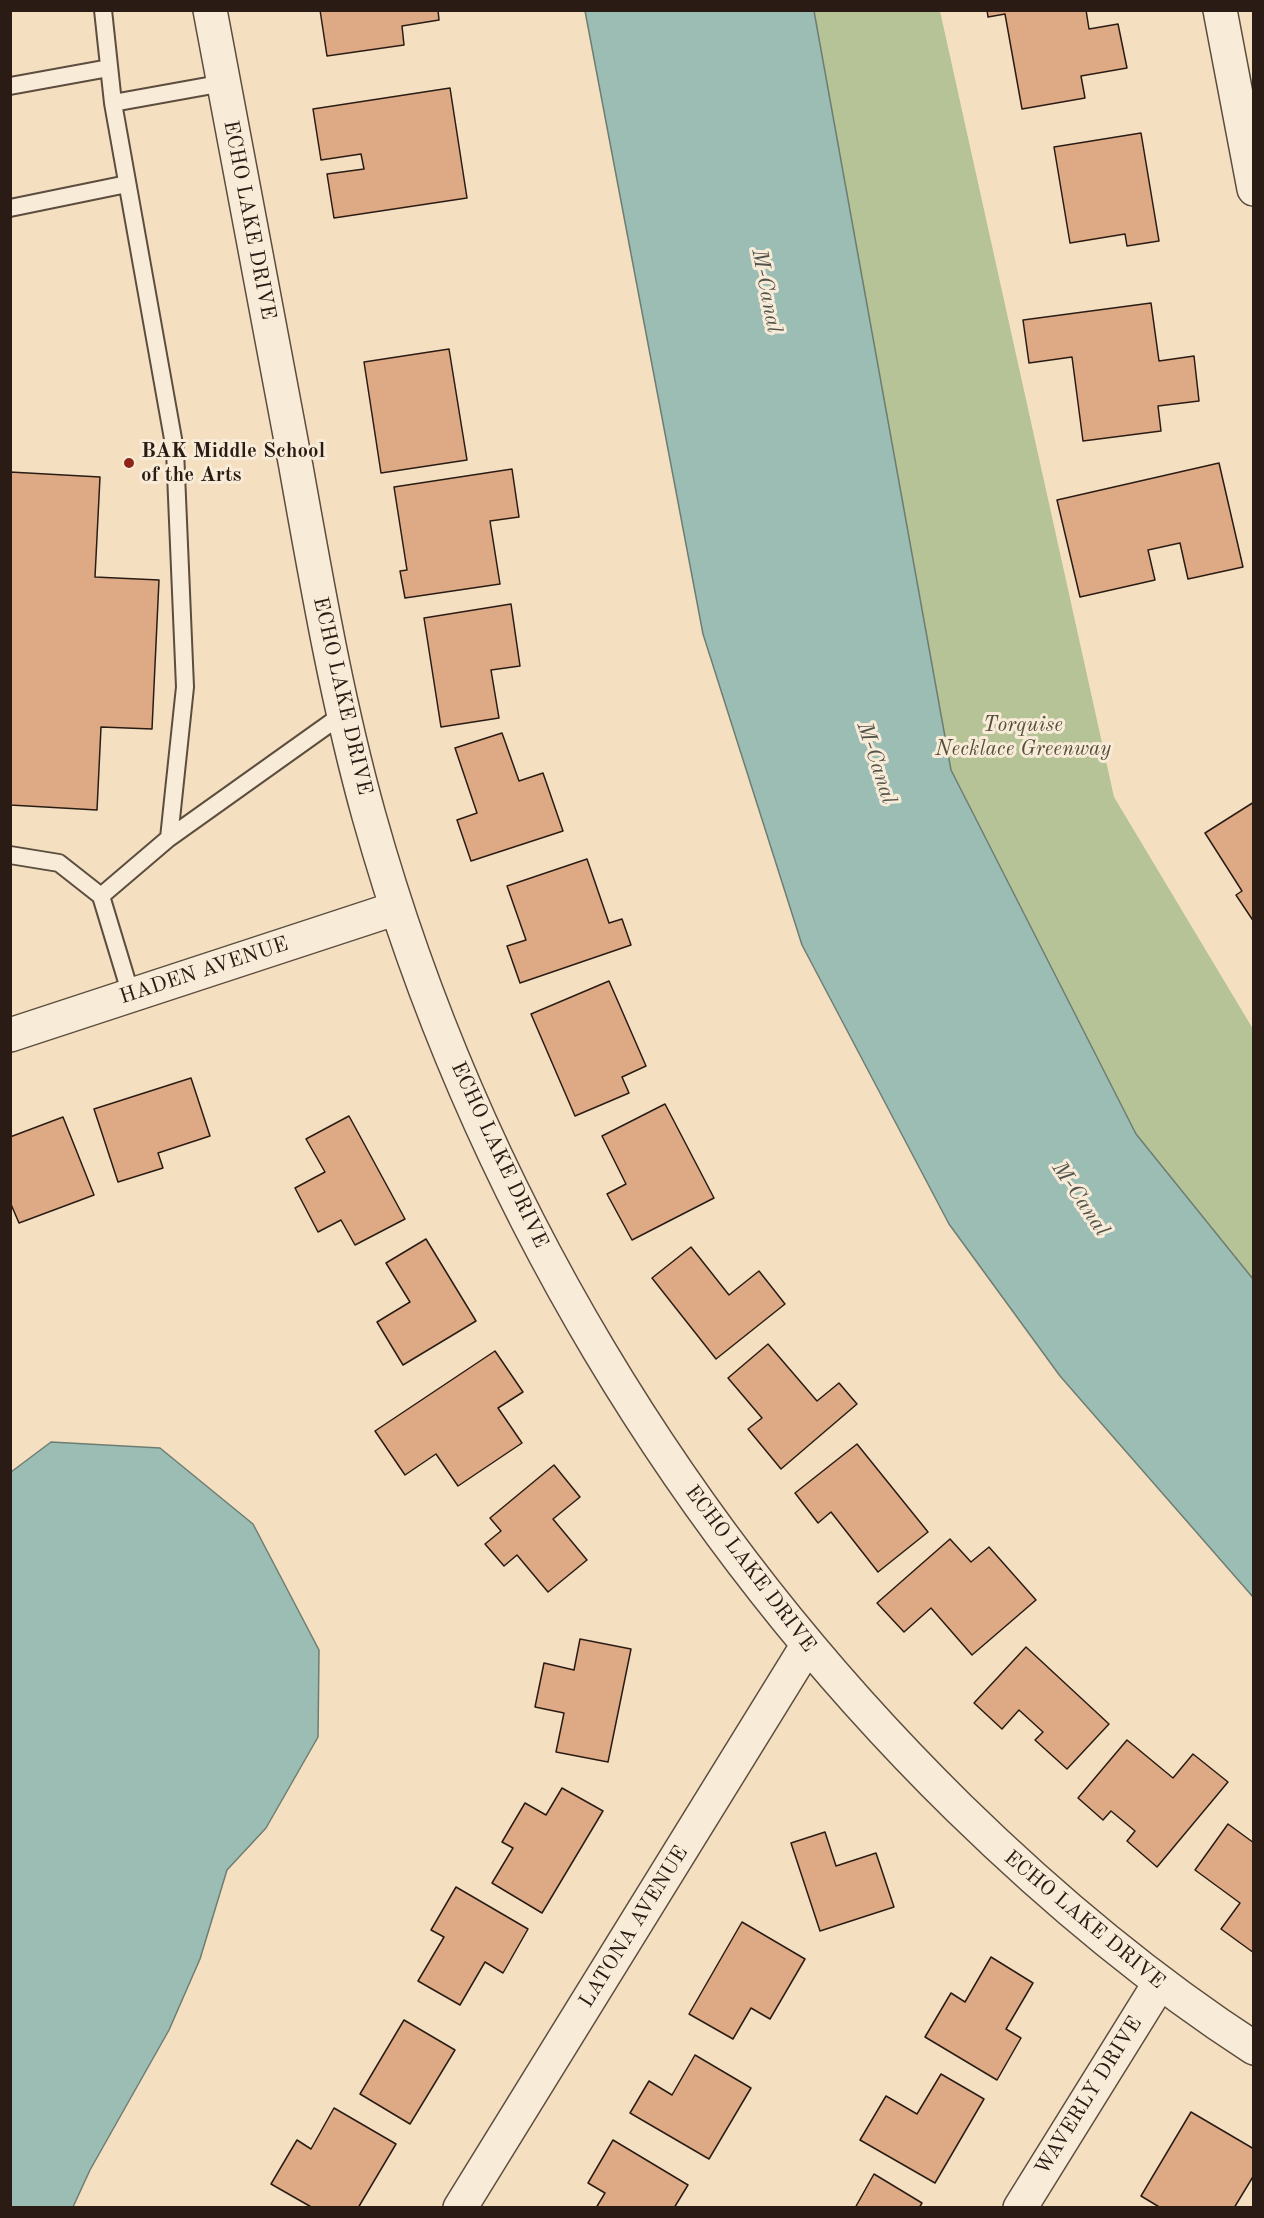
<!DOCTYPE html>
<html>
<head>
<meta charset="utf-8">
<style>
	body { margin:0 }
	#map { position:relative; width:1264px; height:2218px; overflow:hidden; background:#f4e0c1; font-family:"Old Standard TT",serif }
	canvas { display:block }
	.frame { position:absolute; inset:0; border:12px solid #2a1c14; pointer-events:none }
</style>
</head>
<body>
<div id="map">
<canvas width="1264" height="2218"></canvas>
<div class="frame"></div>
</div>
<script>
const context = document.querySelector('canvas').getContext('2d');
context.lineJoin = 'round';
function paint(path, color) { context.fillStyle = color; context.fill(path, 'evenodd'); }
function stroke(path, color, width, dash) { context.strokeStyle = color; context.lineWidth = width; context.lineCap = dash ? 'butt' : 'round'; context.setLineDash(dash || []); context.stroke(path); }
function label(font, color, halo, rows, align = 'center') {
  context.font = font + ' "Old Standard TT",serif'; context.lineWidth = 6; context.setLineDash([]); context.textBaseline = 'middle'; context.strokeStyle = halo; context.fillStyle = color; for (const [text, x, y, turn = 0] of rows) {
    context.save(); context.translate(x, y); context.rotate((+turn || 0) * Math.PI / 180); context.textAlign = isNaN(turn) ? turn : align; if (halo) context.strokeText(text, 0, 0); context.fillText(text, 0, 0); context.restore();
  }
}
paint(new Path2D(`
	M814 11H940L1114 797 1253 1029V1279L1136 1134 951 770Z`), '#b6c397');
const water = new Path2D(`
	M585 11H814L951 770 1136 1134 1253 1279V1597L1060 1376 949 1224 802 945 703 634Z
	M51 1442 160 1448 253 1524 319 1650 318 1737 266 1828 227 1870 200 1959 169 2030 90 2170 73 2207H11V1472Z`);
paint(water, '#9cbdb3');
stroke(water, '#6e7d73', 1.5);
const building = new Path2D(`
	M320 10H438L439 20 402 26 404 45 327 56Z
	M987 10H1086L1089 29 1118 24 1127 68 1081 76 1085 98 1022 109 1005 14 988 17Z
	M450 88 467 198 334 218 327 174 364 169 361 154 321 160 313 109Z
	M1141 133 1159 241 1127 246 1125 234 1070 243 1054 147Z
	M1151 303 1159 361 1194 356 1199 401 1158 406 1161 431 1083 441 1072 357 1029 363 1023 320Z
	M449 349 467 460 381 473 364 362Z
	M1219 463 1243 567 1188 579 1180 543 1148 550 1155 580 1080 597 1057 500Z
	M512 469 519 517 490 521 500 584 405 598 400 571 407 570 394 487Z
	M10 472 100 477 95 577 159 580 152 729 101 727 97 810 10 805Z
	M511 604 520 666 491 670 499 718 441 727 424 618Z
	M502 733 519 781 543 773 563 831 471 861 457 820 477 813 455 748Z
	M1254 802V922L1236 895 1242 891 1205 833Z
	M587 859 609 923 622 919 631 945 520 983 507 946 526 940 507 886Z
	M609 981 646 1066 622 1077 629 1093 575 1116 531 1014Z
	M191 1078 210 1136 158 1153 163 1168 118 1182 94 1109Z
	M665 1104 714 1198 632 1240 607 1194 626 1184 602 1136Z
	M349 1116 405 1219 355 1245 341 1220 318 1232 295 1188 325 1172 306 1139Z
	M63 1117 94 1195 19 1223 10 1202V1137Z
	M426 1239 476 1321 403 1365 377 1322 410 1302 386 1263Z
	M691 1247 729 1295 759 1271 785 1304 716 1359 652 1278Z
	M768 1344 817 1401 839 1383 857 1404 781 1469 748 1429 762 1418 728 1378Z
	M495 1351 523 1392 498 1408 522 1443 458 1486 436 1454 405 1475 375 1431Z
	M857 1444 928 1532 878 1572 831 1512 818 1523 795 1493Z
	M554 1465 580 1497 553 1519 587 1560 548 1592 517 1555 504 1566 485 1544 501 1531 490 1518Z
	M950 1539 971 1562 989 1547 1036 1600 972 1655 931 1608 904 1632 877 1603Z
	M580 1639 631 1649 608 1762 556 1752 564 1713 535 1707 544 1663 574 1670Z
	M1026 1647 1109 1724 1067 1769 1035 1740 1043 1732 1019 1710 1002 1729 974 1703Z
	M1127 1740 1173 1778 1193 1754 1228 1782 1157 1867 1127 1841 1135 1831 1111 1811 1103 1820 1078 1798Z
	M562 1788 603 1811 542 1913 492 1883 513 1848 502 1842 525 1803 546 1815Z
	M1228 1824 1254 1843V1953L1221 1929 1240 1903 1195 1870Z
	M825 1832 836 1866 876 1853 894 1907 820 1931 791 1843Z
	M456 1887 528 1929 503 1973 485 1962 460 2005 418 1981 444 1937 431 1930Z
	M742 1922 805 1959 770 2019 751 2008 733 2039 689 2014Z
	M991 1957 1033 1983 1006 2029 1021 2038 997 2080 925 2037 951 1993 965 2002Z
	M404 2020 455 2050 410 2124 360 2094Z
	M695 2055 751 2088 709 2159 630 2113 649 2081 672 2095Z
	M941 2074 984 2099 935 2183 860 2140 886 2096 917 2114Z
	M334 2108 396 2144 358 2208H313L271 2184 297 2140 311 2149Z
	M1191 2112 1254 2149V2175L1234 2208H1161L1141 2196Z
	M613 2140 688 2185 674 2208H596L605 2193 588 2183Z
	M874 2174 922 2203 919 2208H855Z`);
paint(building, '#ddaa85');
stroke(building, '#2a1c14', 1.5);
const lane = new Path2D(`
	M103 10 113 103
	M10 86 109 68
	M10 208 127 184
	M169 838 343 714
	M10 855 59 863 101 896
	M131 995 101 896 169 838 185 687 175 450 113 103 224 83`);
const street = new Path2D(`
	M210 10C238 163 267 315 296 467 317 584 337 701 369 816 474 1191 681 1535 959 1808 1050 1897 1146 1978 1254 2048
	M1220 10 1254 189
	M10 1035 397 908
	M460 2208 807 1646
	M1020 2208 1159 1984`);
stroke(lane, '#5c4d3f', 20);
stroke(street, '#5c4d3f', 36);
stroke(lane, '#f8ebd7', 16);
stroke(street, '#f8ebd7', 33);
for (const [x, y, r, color] of [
	[129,463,6,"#8f2418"]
]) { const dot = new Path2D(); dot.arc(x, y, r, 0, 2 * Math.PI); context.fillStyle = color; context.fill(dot); stroke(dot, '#f8ebd7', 2); }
label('21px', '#2a1c14', '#f8ebd7', [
	["ECHO LAKE DRIVE",249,220,79],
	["ECHO LAKE DRIVE",342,696,77],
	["HADEN AVENUE",204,971,-18],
	["ECHO LAKE DRIVE",499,1155,65],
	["ECHO LAKE DRIVE",750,1569,53],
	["ECHO LAKE DRIVE",1084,1920,40],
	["LATONA AVENUE",634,1927,-58],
	["WAVERLY DRIVE",1089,2096,-58]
]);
label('bold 21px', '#2a1c14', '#f8ebd7', [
	["BAK Middle School",141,451],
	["of the Arts",141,475]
], 'left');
label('italic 21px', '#544e3b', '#f8ebd7', [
	["Torquise",1023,725],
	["Necklace Greenway",1023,749]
]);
label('italic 22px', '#52544c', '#f8ebd7', [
	["M-Canal",766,291,79],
	["M-Canal",876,763,72],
	["M-Canal",1080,1199,56]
]);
</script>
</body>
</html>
